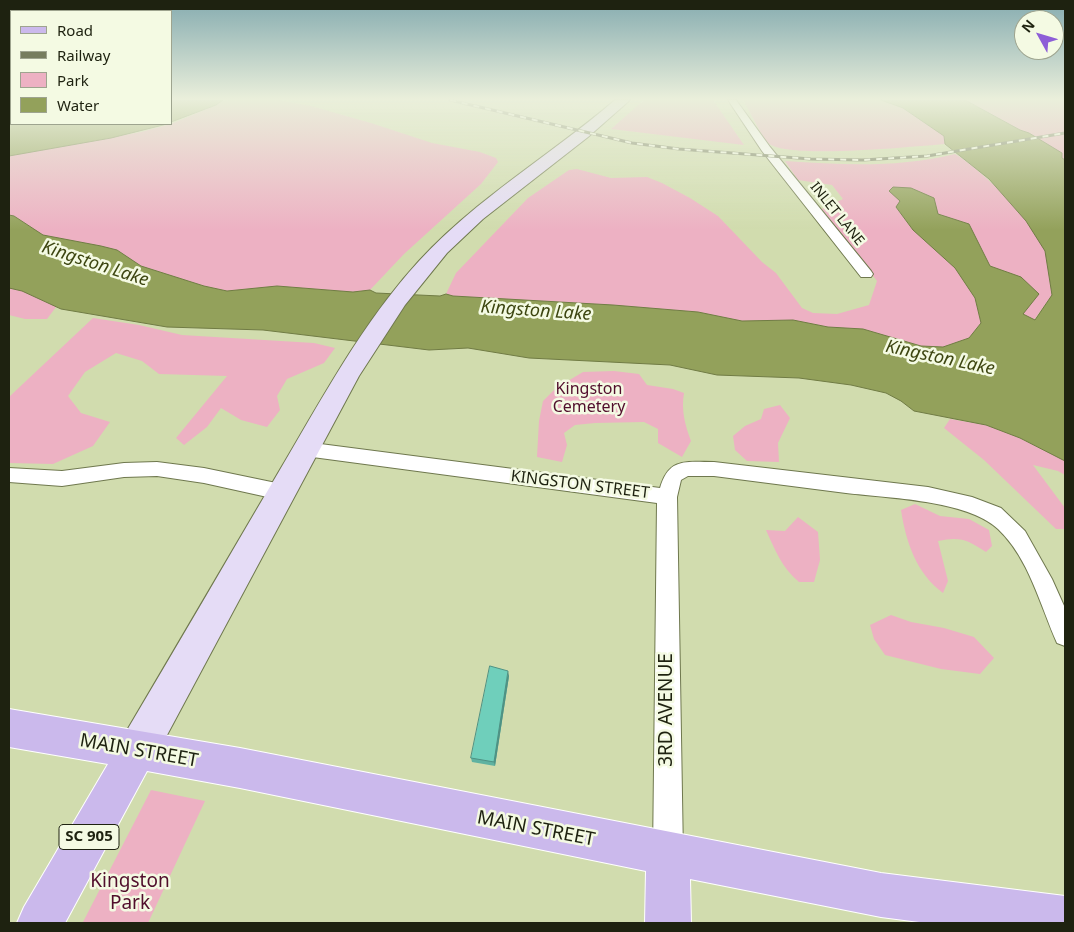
<!DOCTYPE html>
<html>
<head>
<meta charset="utf-8">
<style>
	body { margin:0 }
	#map { position:relative; width:1074px; height:932px; overflow:hidden; background:#d1dcae; font-family:"Noto Sans",sans-serif }
	canvas { display:block }
	.frame { position:absolute; inset:0; border:10px solid #1e2210; pointer-events:none }
	.legend { position:absolute; left:10px; top:10px; width:162px; height:115px; box-sizing:border-box; background:#f4fae3; border:1px solid #9ea48f; margin:0; padding:6px 9px; list-style:none; font-size:15px; color:#1e2210 }
	.legend li { display:flex; align-items:center; gap:10px; height:25px }
	.legend b { width:25px; border:1px solid #9ea48f }
	.north { position:absolute; left:1014px; top:10px; width:50px; height:50px; box-sizing:border-box; background:#f4fae3; border:1px solid #9ea48f; border-radius:50%; rotate:309deg; font-size:14px; font-weight:700; line-height:20px; text-align:center; color:#1e2210 }
	.north::after { content:''; display:block; margin:auto; width:18px; height:22px; background:#8d5ed7; clip-path:polygon(50% 0,100% 100%,50% 72%,0 100%) }
</style>
</head>
<body>
<div id="map">
<canvas width="1074" height="932"></canvas>
<div class="frame"></div>
<ul class="legend">
<li><b style="height:6px;background:#cbb9ec"></b>Road</li>
<li><b style="height:6px;background:#767d5e"></b>Railway</li>
<li><b style="height:14px;background:#edb1c3"></b>Park</li>
<li><b style="height:14px;background:#93a15b"></b>Water</li>
</ul>
<div class="north">N</div>
</div>
<script>
const context = document.querySelector('canvas').getContext('2d');
context.lineJoin = 'round';
function paint(path, color) { context.fillStyle = color; context.fill(path, 'evenodd'); }
function stroke(path, color, width, dash) { context.strokeStyle = color; context.lineWidth = width; context.lineCap = dash ? 'butt' : 'round'; context.setLineDash(dash || []); context.stroke(path); }
function label(font, color, halo, rows, align = 'center') {
  context.font = font + ' "Noto Sans",sans-serif'; context.lineWidth = 5; context.setLineDash([]); context.textBaseline = 'middle'; context.strokeStyle = halo; context.fillStyle = color; for (const [text, x, y, turn = 0] of rows) {
    context.save(); context.translate(x, y); context.rotate((+turn || 0) * Math.PI / 180); context.textAlign = isNaN(turn) ? turn : align; if (halo) context.strokeText(text, 0, 0); context.fillText(text, 0, 0); context.restore();
  }
}
paint(new Path2D(`
	M229 100H279L311 106 371 123 432 143 480 152 496 158 498 162 481 184 404 254 370 290 353 292 277 286 227 291 204 286 141 266 117 250 101 246 43 235 14 216 9 215V156L141 132 171 124 216 105 220 101Z
	M644 100H713L744 145 611 129Z
	M743 100H881L903 108 944 136 945 144C916 146 788 160 768 143 762 138 749 109 743 100Z
	M965 100H1065V160L1029 133 1020 130Z
	M955 154C980 168 1038 225 1046 253 1049 266 1050 282 1052 295L1034 320 1023 314 1021 277 990 266 969 224 938 214 934 198 911 188 896 207 913 230 955 268 975 298 981 323 969 338 943 347 921 346 863 329 828 327 793 320 742 321 698 312 613 305 453 296 446 294 456 273 528 198 569 170 577 169 611 178 647 177 662 183 690 198 718 216 762 262 776 273 802 308 813 313 837 314 869 305 877 281 822 209 843 199 832 185 798 180 785 161C845 165 896 168 955 154Z
	M9 276 59 303 47 319H25L9 315Z
	M93 318 139 325 182 335 314 343 335 348 324 363 287 379 277 396 280 410 267 427 241 420 221 408 207 427 184 445 176 438 227 376 159 374 142 361 116 353 85 372 68 396 81 413 110 422 93 446 53 464 9 463V397Z
	M614 371 639 374 647 385 673 389 684 393C681 410 685 425 691 441L682 457 658 443V429L644 422 595 423 575 425 564 433 567 445 562 462 537 457 539 421 543 401 556 388 583 372Z
	M780 405 790 418 778 443 779 462 747 461 735 450 733 436 745 426 761 419 764 409Z
	M950 419 986 425 1020 438 1065 461V475L1058 471 1033 465 1065 508V529H1056L984 460 944 428Z
	M915 504 940 516 969 519 989 530 992 546 986 552C968 540 960 536 938 541L948 581 943 593C916 573 906 542 901 510Z
	M798 517 818 532 820 560 814 582H799C782 568 775 550 766 530L785 531Z
	M891 615 911 622 944 628 974 637 994 658 980 674 941 669 885 655 874 639 870 625Z
	M151 790 205 801 148 923 83 922Z`), '#edb1c3');
const water = new Path2D(`
	M171 100H223L216 105 171 122Z
	M881 100H965L1020 130 1029 133 1062 153V158L1065 160V461L1020 438 986 425 914 411 901 401 886 393 851 385 799 378 717 375 670 365 529 358 468 348 429 350 263 330 167 327 61 309 22 291 9 288V215L14 216 43 235 101 246 117 250 141 266 204 286 227 291 277 286 353 292 370 290 376 293 440 296 446 294 453 296 613 305 698 312 742 321 793 320 828 327 863 329 921 346 943 347 969 338 981 323 975 298 955 268 913 230 896 207 900 201 889 191 893 187 911 188 934 198 938 214 969 224 990 266 1021 277 1039 294 1023 314 1035 320 1052 295 1045 251 1026 221 989 179 945 144 944 136 903 108Z
	M9 108 11 109V124H167L111 138 9 156Z`);
paint(water, '#93a15b');
stroke(water, '#707b44', 1);
const street = new Path2D(`
	M728 100H736L770 147 871 271 873 274 871 277H861L762 151Z
	M305 442 660 488C669 457 686 462 714 462L928 487 972 497 1001 508 1025 531 1052 579 1065 608V646L1057 643C1040 605 1029 558 998 529 967 500 888 498 846 493 802 487 758 482 714 476H688L681 480 677 497 683 855 678 865 668 870 658 865 653 855 657 503 305 456 299 454 296 449 299 444Z
	M157 462 204 468 281 484 288 487 291 492 288 497 281 500 204 483 157 476 124 477 62 486 9 482V468L62 471 124 463Z`);
const secondary = new Path2D(`
	M615 100H630L588 137 483 219 447 253 405 305 359 376 151 765 137 770 123 765 118 751 123 737C176 648 228 558 281 468 323 397 363 322 419 261 477 198 551 155 615 100Z`);
const primary = new Path2D(`
	M9 709 240 748 881 873 1065 896V923H927L881 917 690 879 691 923H645L646 871 240 788 147 771 65 923H17L24 907 108 764 9 747Z`);
stroke(street, '#6f784e', 2);
stroke(secondary, '#6f784e', 2);
stroke(primary, '#fff', 2);
paint(street, '#fff');
paint(secondary, '#e5dcf6');
paint(primary, '#cbb9ec');
const rail = new Path2D(`
	M450 100 632 143 679 149 811 159 863 160 927 156 1065 133`);
stroke(rail, '#767d5e', 3);
stroke(rail, '#f4fae3', 2, [6]);
paint(new Path2D(`
	M509 676 495 766 472 762 471 758Z`), '#5fb2a1');
paint(new Path2D(`
	M508 671 509 676 495 766 494 762Z`), '#4e9183');
const building = new Path2D(`
	M490 666 508 671 494 762 471 758Z`);
paint(building, '#6fcfbb');
stroke(building, '#4e9183', 1);
const sky = context.createLinearGradient(0, 0, 0, 230);
sky.addColorStop(0, '#86acb0');
sky.addColorStop(0.43, '#eaefdb');
sky.addColorStop(1, '#eaefdb00');
context.fillStyle = sky;
context.fillRect(0, 0, 1074, 230);
label('14px', '#1e2210', '#f4fae3', [
	["INLET LANE",837,214,51]
]);
for (const [x, y, w] of [
	[89,837,60]
]) { const box = new Path2D(); box.roundRect(x - w / 2, y - 12.5, w, 25, 4); context.fillStyle = '#f4fae3'; context.fill(box); stroke(box, '#1e2210', 1); }
label('bold 15px', '#1e2210', null, [
	["SC 905",89,837]
]);
label('16px', '#510e2c', '#f4fae3', [
	["Kingston",589,389],
	["Cemetery",589,407]
]);
label('16px', '#1e2210', '#f4fae3', [
	["KINGSTON STREET",580,485,7]
]);
label('italic 18px', '#3d4611', '#f4fae3', [
	["Kingston Lake",95,264,18],
	["Kingston Lake",536,311,4],
	["Kingston Lake",940,358,12]
]);
label('19px', '#1e2210', '#f4fae3', [
	["3RD AVENUE",667,710,-90],
	["MAIN STREET",139,751,10],
	["MAIN STREET",536,829,11]
]);
label('19px', '#510e2c', '#f4fae3', [
	["Kingston",130,882],
	["Park",130,904]
]);
</script>
</body>
</html>
